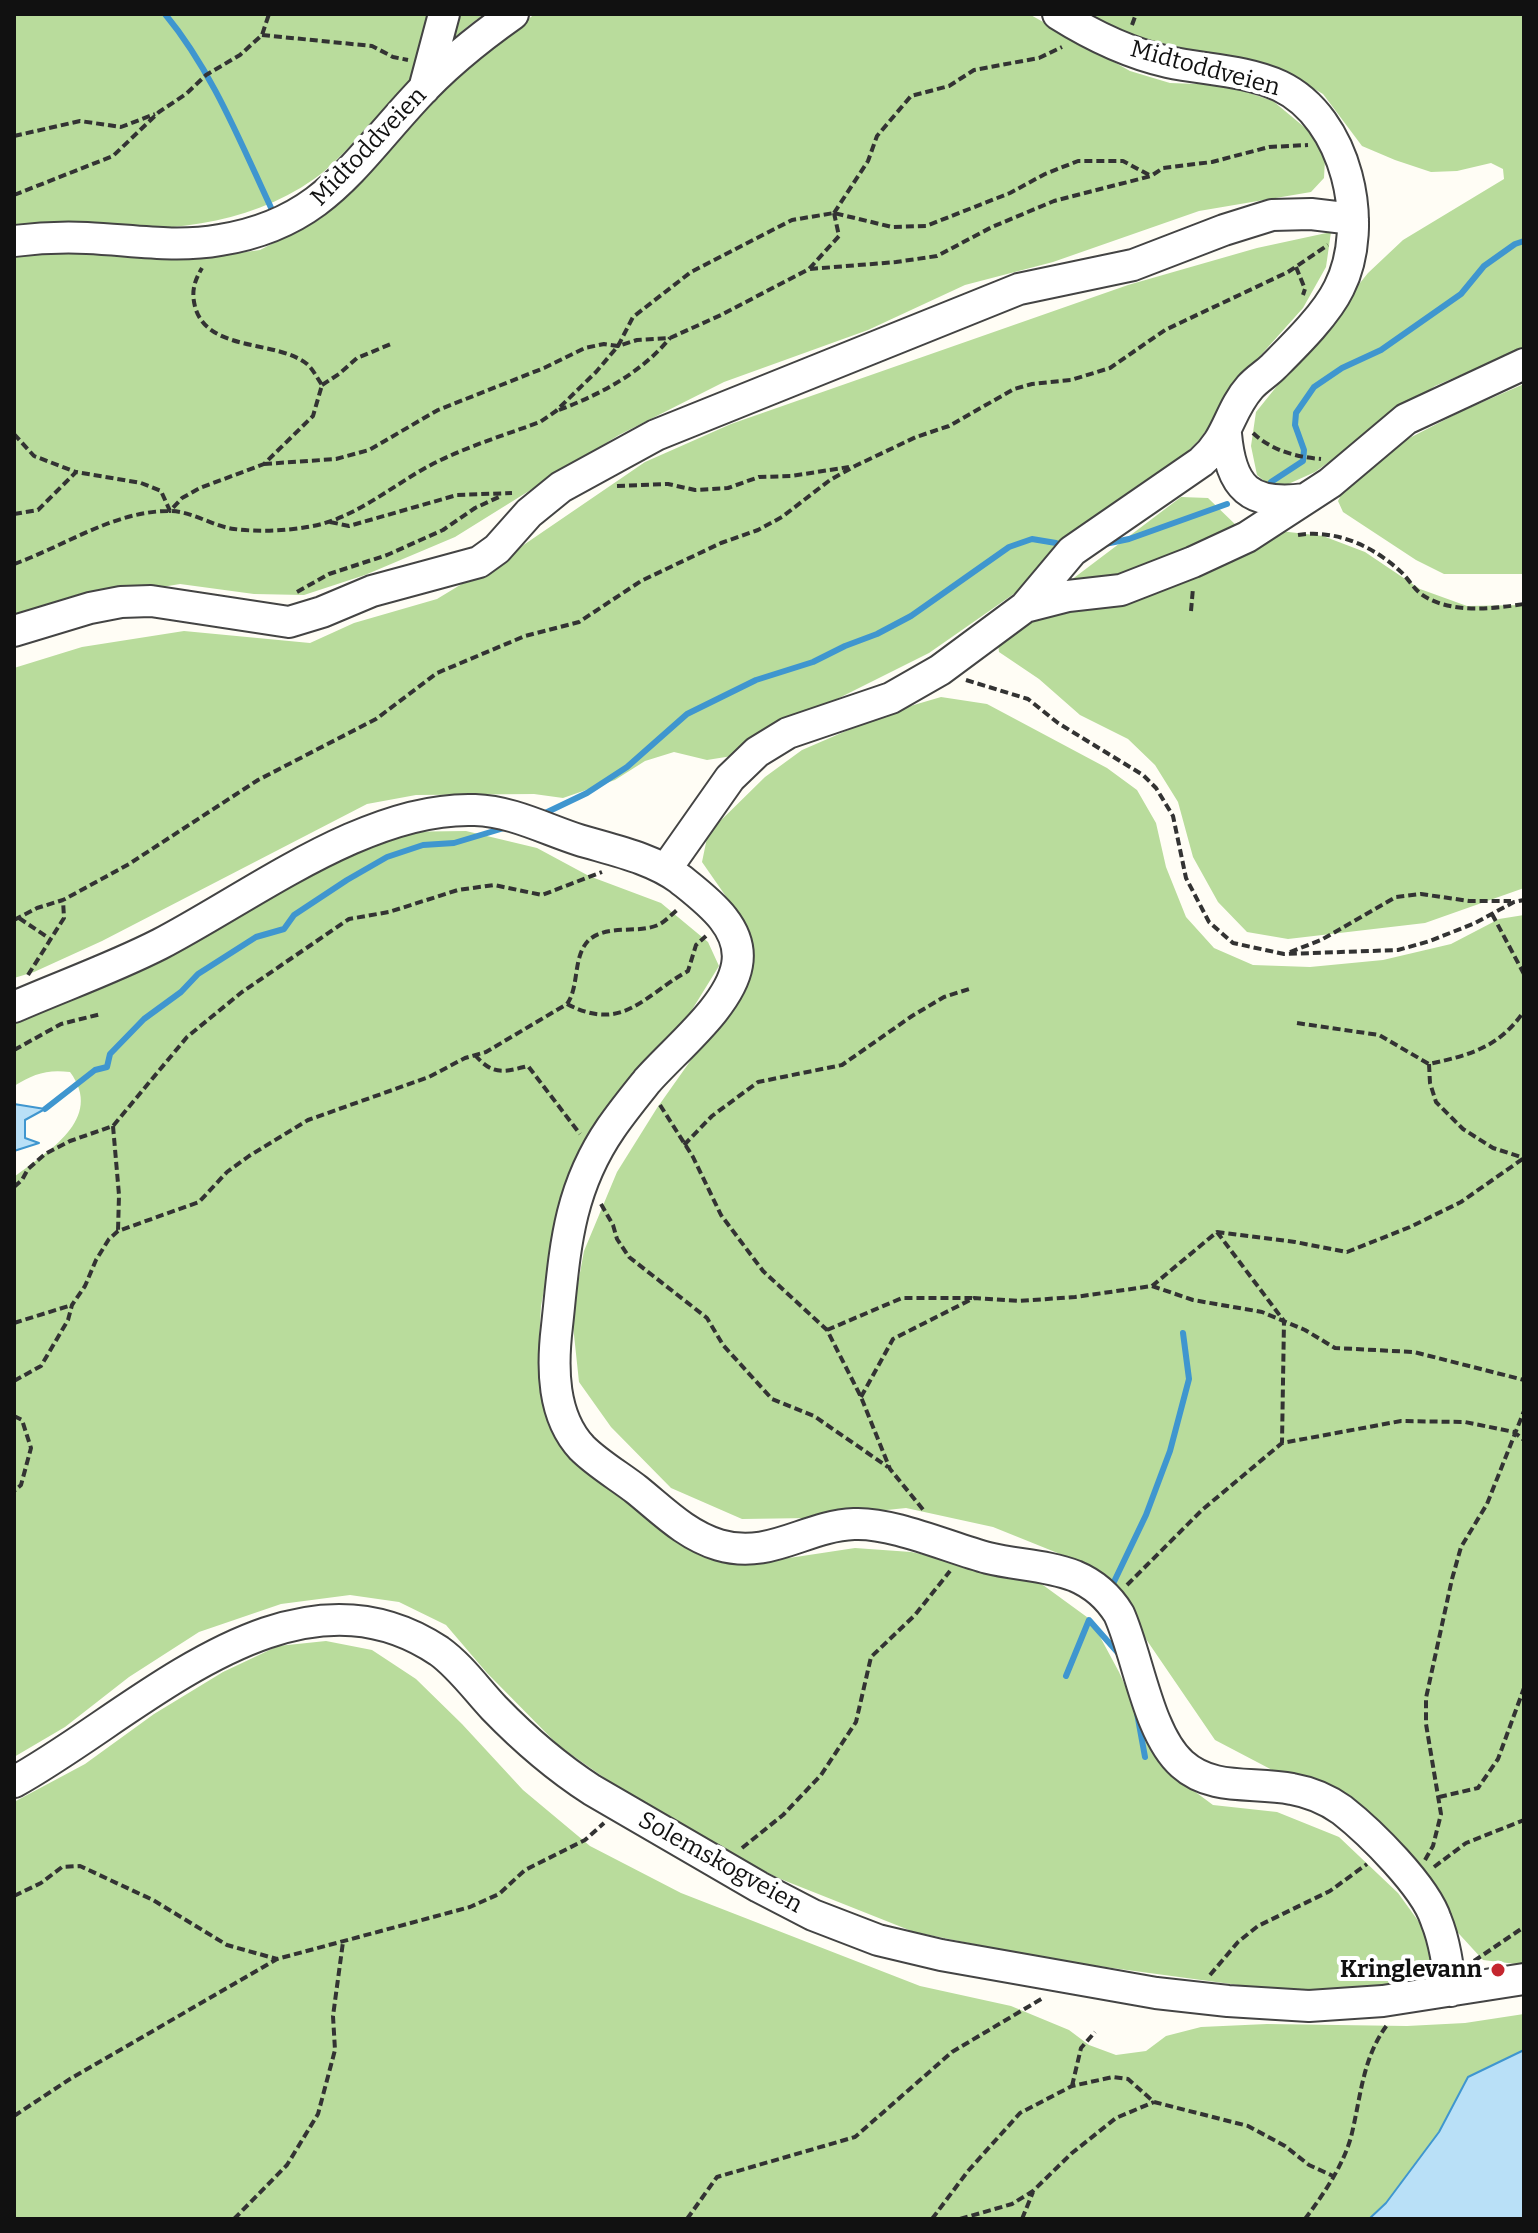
<!DOCTYPE html>
<html>
<head>
<meta charset="utf-8">
<style>
	body { margin:0 }
	#map { position:relative; width:1538px; height:2233px; overflow:hidden; background:#fffdf5; font-family:Bitter,serif }
	canvas { display:block }
	.frame { position:absolute; inset:0; border:16px solid #111; pointer-events:none }
</style>
</head>
<body>
<div id="map">
<canvas width="1538" height="2233"></canvas>
<div class="frame"></div>
</div>
<script>
const context = document.querySelector('canvas').getContext('2d');
context.lineJoin = 'round';
function paint(path, color) { context.fillStyle = color; context.fill(path, 'evenodd'); }
function stroke(path, color, width, dash) { context.strokeStyle = color; context.lineWidth = width; context.lineCap = dash ? 'butt' : 'round'; context.setLineDash(dash || []); context.stroke(path); }
function label(font, color, halo, rows, align = 'center') {
  context.font = font + ' Bitter,serif'; context.lineWidth = 8; context.setLineDash([]); context.textBaseline = 'middle'; context.strokeStyle = halo; context.fillStyle = color; for (const [text, x, y, turn = 0] of rows) {
    context.save(); context.translate(x, y); context.rotate((+turn || 0) * Math.PI / 180); context.textAlign = isNaN(turn) ? turn : align; if (halo) context.strokeText(text, 0, 0); context.fillText(text, 0, 0); context.restore();
  }
}
paint(new Path2D(`
	M14 14H484C452 37 421 67 395 97 381 112 369 128 354 142 342 154 329 169 314 179 226 241 116 229 14 231Z
	M535 14H1029L1130 71 1170 83 1226 85 1273 101 1309 131 1325 159 1324 178 1311 192 1199 211 1053 262 965 285 868 330 724 382 619 435 455 537 365 575 304 595 254 594 180 584 72 602 14 621V253L83 250 137 258 210 257 260 250 320 219 462 68Z
	M1090 14H1524V348L1435 386 1315 472 1275 490 1257 475 1251 446 1256 412 1368 273 1403 240 1504 179 1503 169 1491 163 1457 171 1431 172 1395 160 1362 146 1323 94 1287 73 1181 53 1118 32Z
	M1331 232 1326 267 1303 308 1260 356 1199 440 1153 485 1015 593 929 653 815 710 732 756 707 760 674 752 645 761 615 780 563 798 534 794 416 795 367 804 102 941 34 972 14 978V668L82 647 184 631 310 643 354 623 437 599 503 559 645 462 731 424 1128 285 1257 248Z
	M1524 384V574H1444L1416 560 1343 512 1338 501 1346 485 1394 446 1462 411Z
	M1181 497 1208 498 1241 530 1280 531 1323 536 1365 552 1420 589 1467 606 1524 605V888L1425 923 1288 939 1247 932 1218 902 1193 857 1178 802 1155 765 1128 739 1080 715 1039 679 999 652 997 636Z
	M941 697 987 704 1107 768 1137 790 1156 823 1166 867 1186 917 1214 948 1253 965 1310 967 1383 960 1451 944 1499 919 1524 915V1965L1483 1960 1450 1924 1297 1783 1215 1740 1109 1585 1070 1558 993 1527 906 1508 810 1518 742 1519 671 1488 611 1427 579 1382 572 1316 584 1251 617 1172 657 1108 715 1026 734 908 702 862 708 833 765 777 802 750 890 712Z
	M466 831 537 848 589 876 661 903 708 942 719 966 690 1013 608 1110 560 1206 541 1306 538 1363 553 1414 728 1555 789 1558 855 1548 911 1552 1032 1577 1091 1620 1119 1672 1150 1741 1186 1785 1213 1805 1277 1812 1339 1837 1398 1893 1427 1933 1434 1962 1403 1982 1305 1994 1053 1960 914 1932 778 1878 663 1819 559 1746 487 1673 446 1625 399 1602 350 1595 281 1604 199 1632 129 1677 65 1727 14 1757V1177C47 1152 105 1119 70 1072 47 1069 33 1074 14 1086V1021L391 832Z
	M326 1641 372 1650 416 1679 462 1724 523 1790 590 1846 681 1893 920 1986 1011 2006 1069 2030 1089 2045 1116 2055 1146 2051 1166 2036 1201 2027 1267 2024 1407 2026 1465 2023 1524 2014V2050L1468 2077 1439 2132 1386 2203 1369 2219H14V1802L85 1764 154 1714 223 1672 278 1646Z`), '#b9dc9c');
const water = new Path2D(`
	M14 1104 45 1109 25 1120V1138L39 1143 14 1151Z
	M1524 2050V2219H1369L1386 2203 1439 2132 1468 2077Z`);
paint(water, '#b9e0f7');
stroke(water, '#3f96cf', 2);
stroke(new Path2D(`
	M165 14C213 72 241 144 273 212
	M1271 482 1303 461 1304 450 1295 425 1296 413 1314 387 1342 368 1381 350 1461 294 1484 266 1515 244 1524 241
	M1105 544 1129 539 1227 504
	M541 815 587 793 627 767 687 714 756 680 813 662 845 646 877 634 911 616 1009 547 1032 539 1056 543
	M45 1109 95 1070 107 1067 110 1054 144 1019 181 992 198 974 256 937 284 929 294 915 347 880 387 857 423 845 454 843 504 828
	M1111 1588 1146 1515 1170 1451 1189 1379 1183 1333
	M1066 1676 1089 1620 1119 1654
	M1137 1713 1145 1757`), '#3f96cf', 6);
const minor = new Path2D(`
	M424 89 444 14
	M14 241C38 238 63 237 87 238 132 240 175 248 220 240 321 224 352 166 416 97 444 66 479 38 513 14
	M1226 434C1231 488 1249 506 1305 499
	M1025 607 1068 596 1121 590 1193 562 1247 537 1330 483 1406 419 1524 364
	M14 631 90 608 121 602 151 601 289 622 322 612 372 591 479 562 497 549 529 513 561 487 656 435 1019 289 1133 265 1224 230 1272 215 1311 214 1353 219
	M666 869 730 778 757 752 788 733 891 698 940 670 1025 607 1072 551 1201 462C1229 438 1228 412 1250 387 1257 379 1266 374 1273 367 1294 346 1326 315 1339 288 1371 225 1347 118 1280 86 1245 70 1206 70 1168 62 1128 53 1093 36 1058 14
	M14 1007C62 986 113 968 160 944 252 896 368 806 475 810 511 811 545 829 579 840 612 850 652 858 680 879 706 900 744 927 737 965 730 1006 675 1049 647 1081 635 1096 622 1112 611 1128 567 1192 565 1252 557 1326 552 1367 552 1416 582 1448 598 1464 619 1476 637 1490 663 1511 686 1535 719 1545 770 1560 805 1526 854 1524 892 1522 950 1548 988 1558 1016 1565 1047 1565 1075 1576 1094 1584 1108 1596 1119 1614 1138 1656 1148 1734 1182 1764 1213 1792 1254 1781 1292 1789 1309 1792 1328 1800 1342 1810 1370 1832 1425 1886 1436 1920 1445 1942 1448 1967 1451 1991
	M14 1782C138 1714 291 1552 439 1651 460 1666 477 1690 494 1708 524 1739 555 1766 592 1790L759 1887 813 1915 878 1940 941 1955 1156 1993 1228 2001 1309 2006 1383 2001 1524 1979`);
stroke(minor, '#444', 34);
stroke(new Path2D(`
	M1132 25 1136 14
	M262 35 372 46 393 57 408 60
	M14 136 80 121 121 127 155 114
	M14 195 113 156 159 112 186 94 206 75 240 55 262 35 269 14
	M834 213 868 161 877 136 911 96 949 86 974 70 1039 58 1062 47
	M1296 267 1305 289 1303 295
	M810 269 896 262 937 256 992 227 1054 201 1151 176 1163 168 1212 162 1269 147 1308 145
	M322 385 339 374 357 358 391 344
	M559 410C601 394 641 373 670 338
	M1253 433C1272 451 1297 457 1321 459
	M14 434 34 456 76 472
	M264 464 336 459 369 450 438 410 544 368 585 348 604 344 618 346 637 340 670 338 721 315 809 269 839 236 834 213
	M617 486 668 484 695 490 728 488 759 477 791 476 849 467
	M14 514 38 510 76 472 141 483 161 491 170 511 182 498 200 488 264 464 313 416 322 385C317 378 313 369 307 364 277 340 211 352 196 310 191 294 193 283 202 268
	M330 522 349 526 457 495 512 493
	M1298 535C1335 529 1373 546 1400 571 1408 578 1413 588 1421 594 1449 614 1492 609 1524 604
	M14 564C65 546 114 511 169 511 192 511 212 526 234 529 257 532 285 531 307 527 351 521 389 488 427 467 462 448 502 436 540 422L556 411 596 372 618 346 633 317 691 272 792 220 834 213 892 227 926 226 1010 193 1045 174 1078 161H1123L1151 176
	M297 592 329 574 387 555 443 530 475 508 501 496
	M1191 611 1193 588
	M966 680 1028 699 1058 723 1143 775 1156 788 1173 816 1186 878 1209 922 1233 943 1284 954 1398 950 1430 941 1475 923 1514 902 1524 900
	M1492 914 1524 974
	M19 918 50 939
	M14 920 37 908 63 900 129 864 258 780 376 719 437 673 525 636 579 622 641 581 721 543 758 530 782 517 830 480 855 466 916 437 949 426 1014 389 1032 384 1071 380 1110 368 1165 330 1288 272 1328 245
	M1290 952 1321 940 1396 897 1421 894 1469 901H1511
	M28 975 64 918 63 900
	M567 1004C623 1033 643 996 688 971L696 945 706 936
	M1297 1023 1379 1035 1429 1064C1470 1055 1500 1047 1524 1011
	M14 1050 61 1024 101 1014
	M475 1055C493 1076 504 1072 528 1066L580 1134
	M1429 1064 1430 1083 1436 1102 1463 1129 1493 1148 1521 1157
	M660 1105 693 1157 721 1215 763 1271 827 1330 861 1397 890 1469 925 1512
	M113 1126 119 1195 118 1231
	M684 1145 712 1116 758 1082 842 1065 912 1016 944 997 969 989
	M14 1187 22 1180 28 1169 45 1154 70 1141 113 1126 187 1037 242 992 349 919 389 912 458 890 494 885 542 895 602 872
	M601 1204 613 1225 617 1239 629 1257 707 1318 723 1345 772 1399 814 1416 888 1467
	M1217 1232 1284 1321 1282 1443
	M1152 1286 1193 1300 1262 1312 1305 1330 1335 1348 1414 1352 1524 1380
	M14 1323 72 1305
	M827 1330 902 1298H972
	M14 1381 41 1366 68 1320 72 1305 85 1286 96 1260 109 1239 118 1231 199 1202 227 1172 249 1156 308 1120 429 1077 465 1058 486 1052 567 1004C580 986 572 955 590 939 610 924 637 934 658 925 665 922 672 914 678 909
	M861 1397 893 1339 974 1298 1019 1301 1075 1297 1152 1286 1217 1232 1295 1242 1347 1252 1410 1227 1461 1202 1524 1158
	M14 1416 22 1420 31 1448 21 1485 14 1491
	M1127 1585 1202 1510 1282 1443 1401 1421 1465 1422 1514 1432 1524 1440
	M1439 1797 1478 1788 1498 1759 1524 1688
	M742 1848 783 1815 821 1775 856 1722 871 1657 915 1615 950 1571
	M1425 1860 1433 1846 1441 1814 1426 1724V1698L1452 1579 1461 1547 1487 1504 1524 1411
	M1434 1867 1466 1843 1524 1820
	M14 1896 41 1883 62 1867 80 1866 153 1900 227 1945 277 1959
	M1474 1961 1524 1927
	M1210 1975 1238 1942 1258 1926 1330 1891 1367 1864
	M1072 2086 1081 2048 1095 2032
	M14 2116 70 2079 277 1959 470 1907 499 1894 525 1870 585 1840 604 1823
	M234 2219 287 2165 318 2114 335 2050 333 2016 343 1942
	M687 2219 717 2177 855 2137 952 2052 1043 1998
	M932 2219 968 2171 1020 2113 1072 2086 1113 2077 1128 2079 1154 2102 1248 2126 1285 2146 1309 2165 1333 2176
	M960 2219 1012 2204 1033 2191 1072 2153 1116 2118 1154 2102
	M1022 2219 1033 2192
	M1305 2219C1323 2195 1343 2166 1351 2137 1361 2097 1362 2059 1387 2025`), '#333', 4, [8, 4]);
stroke(minor, '#fff', 30);
for (const [x, y, r, color] of [
	[1498,1970,8,"#c4262e"]
]) { const dot = new Path2D(); dot.arc(x, y, r, 0, 2 * Math.PI); context.fillStyle = color; context.fill(dot); stroke(dot, '#fff', 3); }
label('24px', '#111', '#fff', [
	["Midtoddveien",1205,69,15],
	["Midtoddveien",369,147,-46],
	["Solemskogveien",720,1863,29]
]);
label('bold 24px', '#111', '#fff', [
	["Kringlevann",1482,1970]
], 'right');
</script>
</body>
</html>
